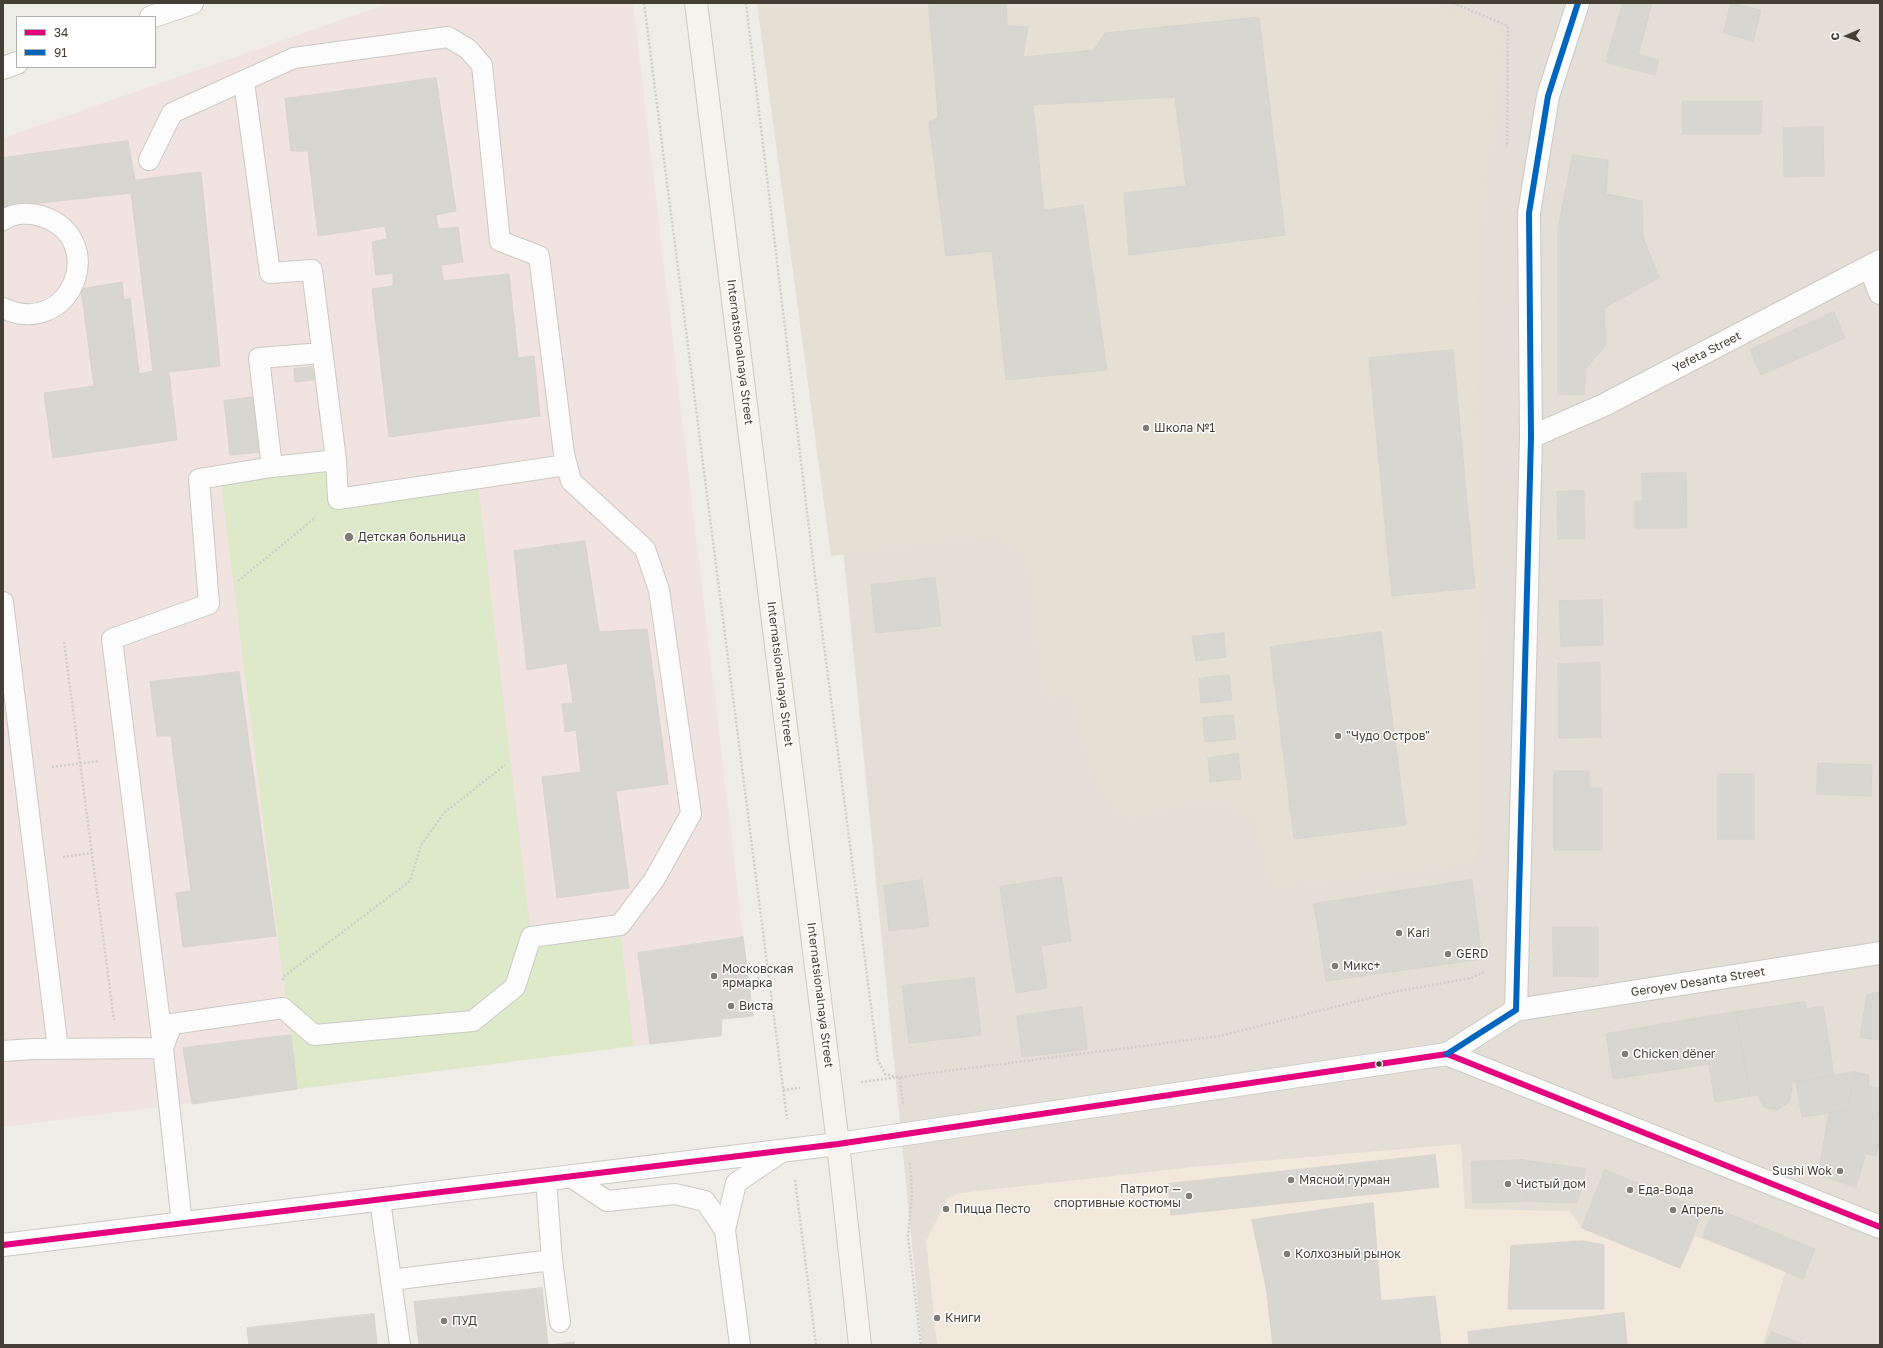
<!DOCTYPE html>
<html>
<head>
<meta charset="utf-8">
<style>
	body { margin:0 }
	#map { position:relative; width:1883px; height:1348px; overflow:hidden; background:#efede8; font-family:"Golos Text",sans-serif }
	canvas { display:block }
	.frame { position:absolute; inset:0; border:4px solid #453e35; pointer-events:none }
	.legend { position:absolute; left:16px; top:16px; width:140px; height:52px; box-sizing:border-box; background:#fff; border:1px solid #b5b2ae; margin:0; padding:5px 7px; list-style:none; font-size:12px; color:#453e35 }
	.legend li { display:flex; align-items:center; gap:8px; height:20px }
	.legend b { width:20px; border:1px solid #b5b2ae }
	.north { position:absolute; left:1827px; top:16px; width:40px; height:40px; -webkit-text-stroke:3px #fff; paint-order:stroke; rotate:268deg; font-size:11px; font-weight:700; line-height:16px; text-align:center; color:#453e35 }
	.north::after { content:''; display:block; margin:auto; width:14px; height:18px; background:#453e35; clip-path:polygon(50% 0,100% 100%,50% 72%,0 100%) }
</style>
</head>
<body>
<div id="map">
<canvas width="1883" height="1348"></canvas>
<div class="frame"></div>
<ul class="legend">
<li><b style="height:5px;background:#e5007d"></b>34</li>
<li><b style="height:5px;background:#0065bd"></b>91</li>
</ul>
<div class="north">С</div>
</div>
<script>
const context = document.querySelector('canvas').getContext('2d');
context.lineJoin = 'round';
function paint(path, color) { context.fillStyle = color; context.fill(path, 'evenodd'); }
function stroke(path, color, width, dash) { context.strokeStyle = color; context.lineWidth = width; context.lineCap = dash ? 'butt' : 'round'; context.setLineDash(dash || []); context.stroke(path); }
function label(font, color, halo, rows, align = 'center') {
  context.font = font + ' "Golos Text",sans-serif'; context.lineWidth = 3; context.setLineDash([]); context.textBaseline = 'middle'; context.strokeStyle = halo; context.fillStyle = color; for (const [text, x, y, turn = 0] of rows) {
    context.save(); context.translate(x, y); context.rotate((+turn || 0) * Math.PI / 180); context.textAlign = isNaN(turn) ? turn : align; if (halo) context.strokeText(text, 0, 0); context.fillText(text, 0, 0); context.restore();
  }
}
paint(new Path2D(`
	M789 3H1880V1345H922Z`), '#e3ded6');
paint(new Path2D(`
	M1461 1144 1465 1209 1570 1211 1582 1228 1680 1268 1695 1236 1786 1270 1763 1345H937L926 1241 948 1198 960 1193 1202 1166Z`), '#f2e8db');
paint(new Path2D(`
	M757 3H1436L1505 33 1484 198 1477 320 1482 635 1478 862 1273 890 1253 822 1224 803 1189 805 1125 822 1106 799 1088 763 1082 732 1072 696 1046 699 1035 631 1034 593 1022 555 996 536 831 556Z`), '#e6e0d4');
paint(new Path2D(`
	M390 3H633L743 935 638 953 650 1044 3 1127V138Z`), '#f1e3e0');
paint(new Path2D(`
	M336 460 338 499 477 478 531 936 620 925 633 1046 297 1089 220 476Z`), '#dee9c9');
const building = new Path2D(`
	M929 3H1006L1007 26 1028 27 1023 57 1094 50 1105 33 1259 17 1285 235 1129 255 1124 193 1186 186 1175 97 1033 105 1044 210 1083 205 1107 370 1006 380 992 251 946 256 929 122 938 117Z
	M1623 3H1652L1638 55 1659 60 1655 75 1606 62Z
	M1731 3 1761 10 1753 41 1724 33Z
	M436 78 456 211 436 215 438 229 458 227 463 262 441 265 443 281 509 274 518 358 534 356 540 416 389 437 372 289 393 286V273L376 275 372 242 387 239 385 226 318 236 308 151H291L285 99Z
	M1683 101H1762L1761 134H1683Z
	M1823 127 1824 176 1784 177 1783 128Z
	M128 141 135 180 201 172 220 366 169 372 177 440 53 458 44 393 94 386 81 289 122 282 124 300 130 298 139 374 153 371 131 193 3 207V158Z
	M1573 155 1608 160 1606 194 1642 201 1643 237 1659 278 1604 308 1606 345 1586 368 1584 395 1558 394V229Z
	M1834 312 1845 338 1761 375 1750 350Z
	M1453 350 1475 588 1392 596 1369 358Z
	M312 367 314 380 295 382 294 369Z
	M255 397 262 452 230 455 224 401Z
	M1686 473 1687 528H1635V501H1643L1642 474Z
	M1584 491 1585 539H1558L1557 492Z
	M585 541 599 632 647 629 668 784 616 791 629 888 557 898 542 777 581 772 576 730 565 732 562 704 573 703 567 663 527 670 514 551Z
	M935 578 941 626 876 633 871 585Z
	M1602 600 1603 645 1561 646 1559 601Z
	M1381 632 1406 825 1294 839 1270 647Z
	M1224 633 1226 657 1196 661 1192 637Z
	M1600 663 1601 737 1559 738 1558 664Z
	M239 672 276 936 183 947 176 893 191 891 171 736H157L150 682Z
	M1229 675 1232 700 1201 703 1199 679Z
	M1233 715 1236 739 1205 742 1203 718Z
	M1238 754 1241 779 1210 782 1208 758Z
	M1818 763 1872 765 1871 796 1817 794Z
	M1554 771H1589V788H1602V850H1554Z
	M1718 774H1754V839H1718Z
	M1062 877 1071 941 1041 946 1047 988 1016 993 1000 887Z
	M922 880 929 926 889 931 884 886Z
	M1472 880 1482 959 1326 981 1314 904Z
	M1553 927H1598V977L1554 976Z
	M743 937 753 1016 722 1019 721 1036 650 1044 638 953Z
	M974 978 981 1035 909 1043 902 986Z
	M1880 992V1040L1860 1037 1867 995Z
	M1805 1002 1806 1009 1823 1006 1834 1076 1791 1082 1792 1089 1789 1102 1777 1110 1764 1107 1757 1095 1750 1096 1736 1012Z
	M1082 1007 1087 1049 1022 1057 1017 1016Z
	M1736 1012 1750 1096 1715 1102 1709 1064 1613 1079 1606 1034Z
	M291 1035 297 1089 192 1104 183 1048Z
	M1855 1072 1869 1075 1868 1086 1880 1089V1109L1877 1120 1880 1121V1137L1876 1156 1866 1153 1856 1187 1818 1175 1829 1113 1847 1110Z
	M1855 1072 1847 1110 1802 1117 1796 1082Z
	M1435 1155 1439 1187 1171 1215 1168 1184Z
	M1524 1160 1526 1201 1473 1203 1471 1162Z
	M1524 1160 1586 1169 1577 1203 1526 1201Z
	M1605 1170 1703 1210 1680 1268 1582 1228Z
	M1373 1203 1381 1301 1435 1296 1441 1345H1273L1266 1287 1252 1220Z
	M1715 1208 1815 1249 1803 1279 1703 1237Z
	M1583 1241 1604 1245V1309H1508L1511 1246Z
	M542 1288 548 1345 574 1342 575 1345H419L414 1302Z
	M1624 1313 1627 1345H1469L1468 1332Z
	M374 1314 377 1345H249L247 1328Z
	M1772 1332 1805 1345H1766Z`);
paint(building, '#d8d6d1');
stroke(building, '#d7d4ce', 1);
const service = new Path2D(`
	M244 82 270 273 312 270 336 460 338 499 566 465
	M149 160 172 113 294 58 448 37 468 49 482 65 500 241 539 256 564 454 571 481 645 549 659 590 691 814 654 880 620 925 531 937 515 987 473 1021 314 1035 283 1008 172 1024 163 1048
	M3 220C14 213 29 212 41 216 111 238 71 340 3 308
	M272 467 259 358 322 353
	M3 602 58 1049
	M163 1046 112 639 209 604 199 479 272 467 336 460
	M3 1051 33 1049 163 1048 182 1224
	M571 1177 607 1201 675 1194 705 1201 725 1230 740 1345
	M546 1180 552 1260 560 1322
	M380 1200 400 1345
	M725 1230 736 1183 783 1151
	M391 1280 552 1260`);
const minor = new Path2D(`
	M1870 267 1880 293
	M1531 437 1604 405 1880 261
	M1516 1010 1880 953
	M1447 1054 1516 1010 1531 437 1529 213 1548 96 1578 3`);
const tertiary = new Path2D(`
	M151 17 192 3
	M3 68 17 63
	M3 1245 838 1144 1447 1054 1880 1227`);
const secondary = new Path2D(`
	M696 3 838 1144 860 1345`);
stroke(service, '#cbc9c4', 22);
stroke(minor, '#cbc9c4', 24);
stroke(tertiary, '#cbc9c4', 24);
stroke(secondary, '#cecac0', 24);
stroke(new Path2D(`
	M644 3 787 1119
	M746 3 813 561 878 1060 885 1074 900 1078 903 1105
	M1453 3 1508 26 1507 147
	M238 581 316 517
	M64 642 114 1020
	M52 767 99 761
	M63 857 92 853
	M283 980V977L410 881 421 845 445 812 505 765
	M861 1082 1220 1036 1393 992 1471 978 1486 971
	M783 1090 800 1088
	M910 1163 912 1194 908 1236 921 1345
	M795 1180 816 1345`), '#d0cdca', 2.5, [2, 2]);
stroke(service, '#fdfcfc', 20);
stroke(minor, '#fdfcfc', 22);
stroke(tertiary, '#fdfcfc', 22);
stroke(secondary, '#f6f3ee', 22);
stroke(new Path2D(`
	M3 1245 838 1144 1447 1054 1880 1227`), '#e5007d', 6);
stroke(new Path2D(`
	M1447 1054 1516 1010 1531 437 1529 213 1548 96 1578 3`), '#0065bd', 6);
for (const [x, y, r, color] of [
	[1146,428,4,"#807b74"],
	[349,537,5,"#807b74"],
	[1338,736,4,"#807b74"],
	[1399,933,4,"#807b74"],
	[1448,954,4,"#807b74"],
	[1335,966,4,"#807b74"],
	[714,976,4,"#807b74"],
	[731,1006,4,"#807b74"],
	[1625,1054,4,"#807b74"],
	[1379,1064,3.5,"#453e35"],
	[1840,1171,4,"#807b74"],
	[1291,1180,4,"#807b74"],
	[1508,1184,4,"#807b74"],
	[1630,1190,4,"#807b74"],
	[1189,1196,4,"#807b74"],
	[946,1209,4,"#807b74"],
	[1673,1210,4,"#807b74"],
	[1287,1254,4,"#807b74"],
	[937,1318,4,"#807b74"],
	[444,1321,4,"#807b74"]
]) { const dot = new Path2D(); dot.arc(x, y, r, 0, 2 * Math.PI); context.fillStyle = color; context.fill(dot); stroke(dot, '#fff', 1.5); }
label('12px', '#453e35', '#fff', [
	["Internatsionalnaya Street",740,352,83],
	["Yefeta Street",1707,352,-27],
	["Internatsionalnaya Street",780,674,83],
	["Geroyev Desanta Street",1698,982,-9],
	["Internatsionalnaya Street",820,995,83]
]);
label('12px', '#453e35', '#fff', [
	["Школа №1",1154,428],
	["Детская больница",358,537],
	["\"Чудо Остров\"",1346,736],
	["Kari",1407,933],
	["GERD",1456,954],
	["Микс+",1343,966],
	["Московская",722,969],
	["ярмарка",722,983],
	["Виста",739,1006],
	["Chicken dëner",1633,1054],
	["Sushi Wok",1832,1171,"right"],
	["Мясной гурман",1299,1180],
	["Чистый дом",1516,1184],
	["Патриот —",1181,1189,"right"],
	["спортивные костюмы",1181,1203,"right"],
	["Еда-Вода",1638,1190],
	["Пицца Песто",954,1209],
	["Апрель",1681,1210],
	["Колхозный рынок",1295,1254],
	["Книги",945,1318],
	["ПУД",452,1321]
], 'left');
</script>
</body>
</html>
